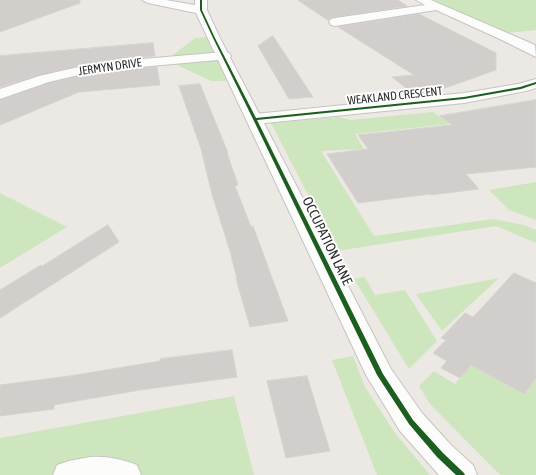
<!DOCTYPE html>
<html>
<head>
<meta charset="utf-8">
<style>
	body { margin:0 }
	canvas { display:block; background:#ece8e4 }
</style>
</head>
<body>
<canvas width="536" height="475"></canvas>
<script>
const context = document.querySelector('canvas').getContext('2d');
context.lineJoin = 'round';
function paint(path, color) { context.fillStyle = color; context.fill(path, 'evenodd'); }
function stroke(path, color, width, dash) { context.strokeStyle = color; context.lineWidth = width; context.lineCap = dash ? 'butt' : 'round'; context.setLineDash(dash || []); context.stroke(path); }
function label(font, color, halo, rows, align = 'center') {
  context.font = font + ' "Asap Condensed",sans-serif'; context.lineWidth = 4; context.setLineDash([]); context.textBaseline = 'middle'; context.strokeStyle = halo; context.fillStyle = color; for (const [text, x, y, turn = 0] of rows) {
    context.save(); context.translate(x, y); context.rotate((+turn || 0) * Math.PI / 180); context.textAlign = isNaN(turn) ? turn : align; if (halo) context.strokeText(text, 0, 0); context.fillText(text, 0, 0); context.restore();
  }
}
paint(new Path2D(`
	M430 0H536V30L507 33Z
	M206 37 227 81H211L177 65 173 55 195 38Z
	M433 112 450 124 355 134 364 149 321 151 374 236 493 219 524 225 536 230V243L496 226 337 251 271 123 340 117 350 120Z
	M536 182V220L509 210 489 190Z
	M0 193 67 227 0 268Z
	M365 277 375 295 405 290 437 341 409 369 354 279Z
	M499 278 442 331 416 294Z
	M353 356 365 387 395 433 430 475H377L332 360Z
	M471 365 524 394 536 378V475H501L496 471 430 404 419 386 434 371 455 384Z
	M234 396 254 475H0V438Z`), '#cee6be');
const building = new Path2D(`
	M0 0H80V3L0 32Z
	M298 0H398L407 6 335 17 331 18 328 20Z
	M419 14 496 53V70L425 95 416 96 392 77 414 75 338 27Z
	M273 36 313 97 289 99 258 46Z
	M153 43 155 56 96 62 39 75 0 87V56Z
	M157 67 160 85 79 92 0 125V100L49 83 96 72Z
	M200 84 228 153H227L238 185 235 186 251 227 253 226 288 321 250 327 236 279H237L230 251 212 194 201 149 179 86Z
	M536 100V167L466 174 479 189 431 195 430 194 358 203 327 154 368 149 358 135 452 125 440 116Z
	M108 225 119 242 0 318V290L41 265 42 266Z
	M514 273 536 283V378L524 394 471 365 460 378 441 368 447 361 433 353 446 340 441 338 465 313 473 317Z
	M232 350 237 377 140 390 54 405V409L0 416V385L69 376 160 361V359Z
	M307 376 330 451 286 458 267 381Z`);
paint(building, '#d1cecb');
stroke(building, '#d7d4d0', 1);
const minor = new Path2D(`
	M416 0H431L535 45 536 57 502 40 436 10 335 26 331 25 329 22 331 19 335 18 425 5Z
	M224 52 229 53 231 56 229 59 96 71 49 82 0 99V89L39 76 96 63Z
	M536 79V88L526 91 464 103 255 124 249 123 247 119 249 115 255 114 464 93 518 84Z
	M90 457C107 456 121 459 137 465L141 475H53L57 465 69 461Z`);
const tertiary = new Path2D(`
	M142 0H166L195 5V0H207V10L220 38 391 369 422 413 451 445 473 465 477 475H439L400 431 366 375 196 13 148 3Z`);
stroke(minor, '#c5c4c5', 2);
stroke(tertiary, '#c5c4c5', 2);
paint(minor, '#fcfcfb');
paint(tertiary, '#fcfcfb');
paint(new Path2D(`
	M200 0H202V10L215 38 256 118 464 97 520 87 536 82V84L521 89 464 99 257 120 383 374 413 420 443 453 464 473 465 475H456L437 457 409 424 377 375 253 119 213 38 200 10Z`), '#1b5e20');
label('12px', '#2e2e2e', '#fff', [
	["JERMYN DRIVE",110,67,-8],
	["WEAKLAND CRESCENT",395,96,-6]
]);
label('14px', '#2e2e2e', '#fff', [
	["OCCUPATION LANE",327,241,64]
]);
</script>
</body>
</html>
